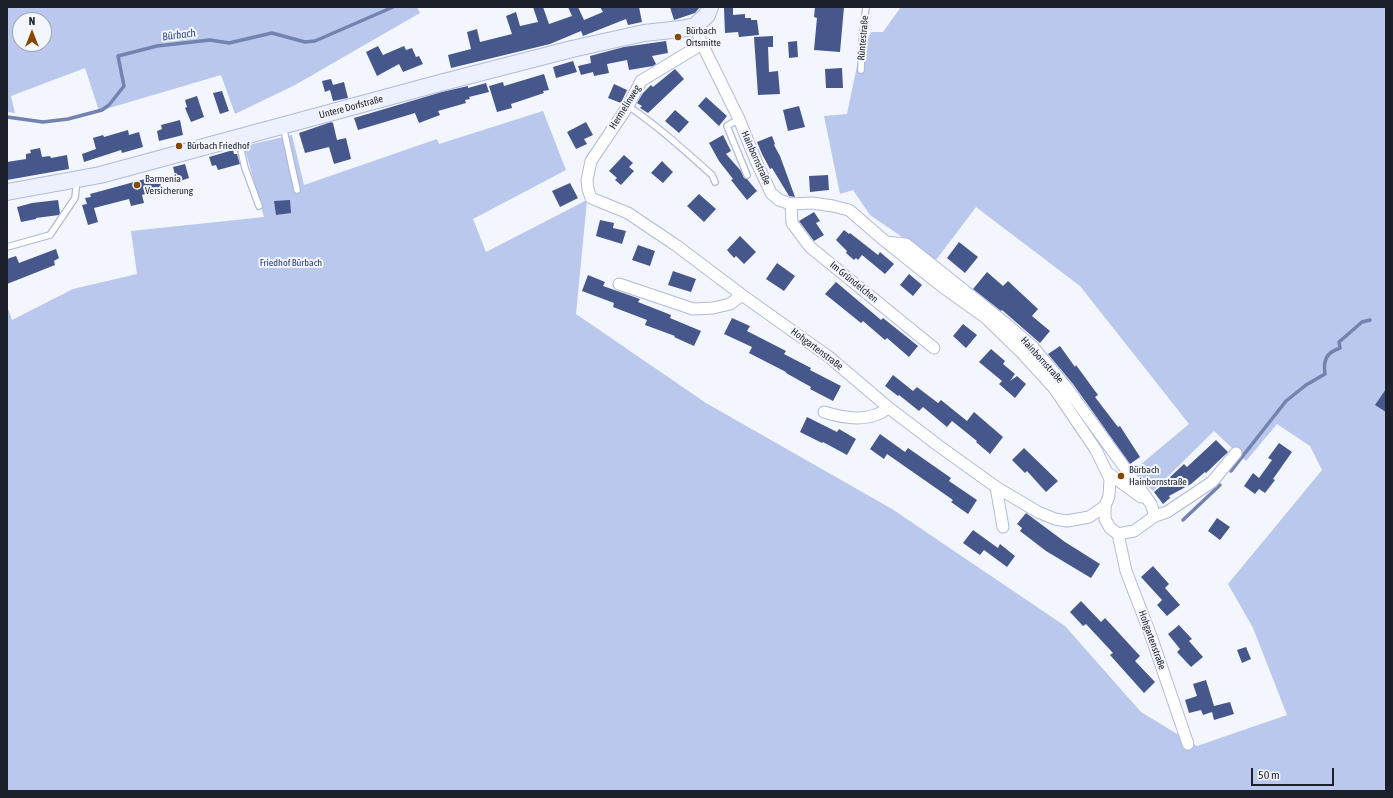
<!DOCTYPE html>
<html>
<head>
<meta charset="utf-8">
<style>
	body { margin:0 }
	#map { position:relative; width:1393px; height:798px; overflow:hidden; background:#f3f6fc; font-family:"Asap Condensed",sans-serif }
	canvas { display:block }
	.frame { position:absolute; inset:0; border:8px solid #1b202b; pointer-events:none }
	.north { position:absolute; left:12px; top:12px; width:40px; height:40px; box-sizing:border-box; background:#f3f6fc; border:1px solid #9da0a8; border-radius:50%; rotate:0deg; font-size:11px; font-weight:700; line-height:16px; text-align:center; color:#1b202b }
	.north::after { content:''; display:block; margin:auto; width:14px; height:18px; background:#844804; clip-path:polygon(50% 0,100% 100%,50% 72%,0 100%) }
	.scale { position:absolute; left:1251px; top:768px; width:83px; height:18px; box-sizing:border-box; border:2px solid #1b202b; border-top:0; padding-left:5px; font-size:12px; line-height:14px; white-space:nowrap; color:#1b202b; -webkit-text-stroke:3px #f3f6fc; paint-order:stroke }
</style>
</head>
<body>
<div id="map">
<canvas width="1393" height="798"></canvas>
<div class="frame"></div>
<div class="north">N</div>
<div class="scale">50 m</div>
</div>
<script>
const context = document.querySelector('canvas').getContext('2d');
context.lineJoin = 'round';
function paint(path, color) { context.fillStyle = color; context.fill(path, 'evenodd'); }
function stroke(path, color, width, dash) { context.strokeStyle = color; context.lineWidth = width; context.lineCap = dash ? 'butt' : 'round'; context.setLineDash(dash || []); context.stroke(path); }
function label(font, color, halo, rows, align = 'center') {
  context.font = font + ' "Asap Condensed",sans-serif'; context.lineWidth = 4; context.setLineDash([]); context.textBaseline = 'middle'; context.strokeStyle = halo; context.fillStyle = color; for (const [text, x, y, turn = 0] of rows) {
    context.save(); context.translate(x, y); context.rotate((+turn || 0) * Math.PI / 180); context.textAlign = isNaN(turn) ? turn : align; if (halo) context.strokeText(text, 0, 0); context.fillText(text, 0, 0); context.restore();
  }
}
paint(new Path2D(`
	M7 7H417L420 13 295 85 235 114 221 75 99 111 85 68 11 96 15 113 7 112ZM20 20H44V44H20Z
	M901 7H1386V791H7V306L12 320 73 289 137 274 131 231 264 217 244 146 292 135 304 185 437 139 439 144 543 111 566 170 473 219 486 252 587 200 576 314 706 403 892 509 1065 626 1141 712 1197 746 1287 715 1253 628 1228 584 1322 470 1310 446 1277 424 1246 461 1214 431 1153 491 1133 471 1189 424 1080 286 976 207 936 260 870 215 853 190 840 194 824 116 847 114 858 61 871 32H883Z`), '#bac8ee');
stroke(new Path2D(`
	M7 117 43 122 68 119 102 110 109 105 124 86 118 56 157 46 210 40 229 43 272 33 305 42 315 41 393 7
	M1231 471 1286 401 1306 385 1325 374C1323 360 1326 353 1340 348L1339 342 1362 322 1370 320
	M1183 520 1220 485`), '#7283af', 3.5);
paint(new Path2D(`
	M533 7H543L549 24 572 16 568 7H578L584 20 603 12 600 7H639L642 22 628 25 626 19 583 36 581 31 550 44 451 68 448 55 471 49 467 32 477 29 480 42 512 34 506 16 516 12 520 26 538 22Z
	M670 7H700L695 13 674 20Z
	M815 7H844L840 52 814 50 817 18 814 17Z
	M724 8H733V15L745 14V18H751V20H757L759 35 739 37 738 32 725 33Z
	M773 36V47H768L769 72 778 71 780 94 758 95 754 37Z
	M666 41 668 53 652 56 656 64 653 66 629 70 627 60 607 64 609 73 594 76 593 72 581 75 578 66 591 63 590 56 624 47Z
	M797 41 798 57 789 58 788 42Z
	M378 46 383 55 404 46 406 50 412 48 416 57 419 56 423 64 403 72 399 64 377 76 366 52Z
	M573 61 577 72 556 78 553 67Z
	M842 68 843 88H826L825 69Z
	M675 69 684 79 648 113 640 108 642 106 637 103 643 93 651 85 653 87Z
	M544 74 549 90 543 91 544 93 511 104 512 108 497 112 489 86 503 82 504 86Z
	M331 79 333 85 344 82 348 98 333 101 330 90 325 92 322 81Z
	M486 83 489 92 469 97 470 99 465 100 466 103 438 111 440 115 419 123 415 113 358 130 354 118 442 92 468 86V88Z
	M614 84 627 90 621 103 608 98Z
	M222 91 229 111 220 114 213 93Z
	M197 96 204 117 191 122 185 108 187 107 185 100Z
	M706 97 727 116 719 126 698 106Z
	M799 106 805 127 788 131 783 110Z
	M675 110 689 122 679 133 665 121Z
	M180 120 183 135 159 141 157 131 162 129 161 125Z
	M331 122 333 123 337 140 346 138 351 159 334 164 329 147 305 153 299 133Z
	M586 122 593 135 584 139 587 144 576 149 567 132Z
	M128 130 129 135 139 132 143 147 122 153 121 150 84 162 82 154 96 149 93 138 103 135 104 137Z
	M723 135 731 151 726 154 741 171 744 178 747 179 757 191 747 200 731 180 733 179 719 161 709 143Z
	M772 136 775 144 774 145 780 156 795 197 789 196 772 168 770 169 762 154 757 142Z
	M40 148 42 157 50 156 51 158 67 155 69 169 7 180V162L26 159V154L31 153 30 150Z
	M233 150 234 154H237L240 164 218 170 216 165 212 166 209 157Z
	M624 155 633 163 629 167 634 171 621 185 615 180 617 178 609 171Z
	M662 161 673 172 663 183 651 173Z
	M185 164 189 178 177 182 173 167Z
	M828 175 829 190 810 192 809 176Z
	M145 179 146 183 159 179 162 189 142 195 144 203 131 206 129 199 94 208 98 222 88 225 82 205 87 204 85 198 91 197 90 194Z
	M570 183 578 198 560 207 552 191Z
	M699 194 716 209 704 222 687 206Z
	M58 200 60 213 59 215 36 218V219L21 222 17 207 32 203Z
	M290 200 291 213 276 215 274 201Z
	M814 212 820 221 816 223 824 235 814 241 799 221Z
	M600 220 614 223 613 228 626 231 622 244 596 236Z
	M844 230 849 234 850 233 878 255 880 252 894 264 885 274 862 255 858 260 856 258 854 260 846 253 847 251 836 240Z
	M740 236 756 252 744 264 736 256 734 258 727 250Z
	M959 242 978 257 965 273 947 258Z
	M638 245 655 251 650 266 632 260Z
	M56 249 59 258 54 261 55 265 7 284V259L16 256 19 263Z
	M777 263 795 276 784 291 766 279Z
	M673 271 696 279 691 292 668 285Z
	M987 272 1003 286 1008 281 1038 309 1032 316 1050 331 1040 343 1002 310 1001 311 973 289Z
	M909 274 922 285 913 296 900 285Z
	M588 275 605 282 603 286 640 299 638 302 671 315 670 318 701 331 694 346 674 337 675 336 645 325 647 320 613 307 614 303 582 291Z
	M836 282 881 320 883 318 918 346 909 357 887 338 885 340 863 321 861 323 825 294Z
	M732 318 750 326 747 331 786 351 784 354 811 368 810 370 841 386 833 401 810 389 811 387 786 373V372L749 353 752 347 724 334Z
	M963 324 977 335 966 348 953 336Z
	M1060 346 1075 367 1076 365 1098 395 1095 397 1118 427 1120 426 1140 457 1130 464 1073 384 1048 354Z
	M991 349 1005 361 1003 364 1015 374 1010 381 1017 376 1026 384 1015 398 999 384 1002 381 979 362Z
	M893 375 913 391 917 387 938 403 941 400 967 421 974 412 1003 437 990 454 976 442 977 441 952 421 947 427 923 407 919 411 899 395 898 396 885 386Z
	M1386 389V412L1375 405Z
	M807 417 837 432 839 429 856 439 847 455 823 442 822 443 800 432Z
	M880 434 905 452 908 448 951 478 949 481 977 500 968 514 951 502 953 500 887 454 884 459 870 449Z
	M1216 440 1228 452 1206 473 1205 472 1191 484 1169 496 1170 498 1163 504 1154 492 1167 481V480L1184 464 1187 467Z
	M1279 443 1292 452 1273 479 1275 480 1265 493 1259 489 1255 494 1244 486 1253 473 1259 478 1272 460 1268 458Z
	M1024 448 1058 481 1046 492 1027 471 1025 473 1012 460Z
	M1026 513 1065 542 1100 564 1091 578 1046 551 1020 531 1022 528 1017 524Z
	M1217 518 1230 527 1220 540 1208 531Z
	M973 530 998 548 1000 544 1015 556 1007 567 984 550 980 555 963 543Z
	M1153 566 1169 584 1165 588 1180 605 1167 616 1157 605 1162 600 1141 577Z
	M1081 601 1101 622 1105 618 1140 656 1135 661 1155 682 1144 693 1110 655 1113 653 1086 624 1083 626 1070 612Z
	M1179 625 1192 639 1189 641 1203 657 1191 667 1177 652 1180 649 1168 634Z
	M1246 647 1251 659 1242 663 1237 650Z
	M1206 680 1214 706 1230 702 1234 714 1214 720 1212 712 1203 715 1201 710 1189 713 1185 700 1197 696 1193 684Z`), '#46578b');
const lane = new Path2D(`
	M861 70 862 42 866 7
	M628 106C658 126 685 151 712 175L715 182
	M739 119 727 126 747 175
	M283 126 297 190
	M238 138 245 168 259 206
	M7 247 50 235 75 198 77 180`);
const street = new Path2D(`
	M695 26 702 44 739 119 756 161 771 193 779 200 791 204 812 203 833 206 849 210 886 242 940 285 986 318 1022 353 1054 388 1096 450 1110 479 1109 496 1105 506V519L1110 528 1118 534
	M702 44 641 81 628 106 591 161 587 180 588 189 591 198 628 213 677 246 742 295 829 357 889 408 939 446 996 487 1038 512 1055 519 1067 521 1089 517 1105 506
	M791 204 792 223 810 247 934 348
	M886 242 906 244 1004 322 1033 347 1067 388 1151 504 1155 516
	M619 284 693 309 713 308 730 304 742 295
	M824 412C840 417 859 421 875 415 880 414 884 410 889 408
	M1108 473 1141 497
	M996 487 1003 527
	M1118 534 1126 571 1151 636 1188 744
	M1118 534 1134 531 1155 516 1167 512 1212 482 1236 453`);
const secondary = new Path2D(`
	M7 192 100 175 440 83 572 49 644 33 681 29 695 26 707 15 710 7`);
stroke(lane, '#afbbda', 8);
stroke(street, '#afbbda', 13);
stroke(secondary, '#afbbda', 18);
stroke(lane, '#fff', 5.5);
stroke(street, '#fff', 11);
stroke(secondary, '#ecf1fd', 16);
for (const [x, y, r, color] of [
	[678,37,4,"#844804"],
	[179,146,4,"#844804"],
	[137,185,4,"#844804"],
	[1121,476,4,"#844804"]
]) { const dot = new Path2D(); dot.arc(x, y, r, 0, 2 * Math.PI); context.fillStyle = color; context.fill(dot); stroke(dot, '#f3f6fc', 1.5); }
label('10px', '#1b202b', '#f3f6fc', [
	["Bürbach",686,31],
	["Ortsmitte",686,43],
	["Bürbach Friedhof",187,146],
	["Barmenia",145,179],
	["Versicherung",145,191],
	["Bürbach",1129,470],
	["Hainbornstraße",1129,482]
], 'left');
label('10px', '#1b202b', '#f3f6fc', [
	["Rüntestraße",863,38,-85],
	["Untere Dorfstraße",351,107,-15],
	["Hermelinweg",625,107,-58],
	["Hainbornstraße",756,158,66],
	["Im Gründelchen",854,282,39],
	["Hohgartenstraße",817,349,37],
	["Hainbornstraße",1042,360,48],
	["Hohgartenstraße",1152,640,70]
]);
label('10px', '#2a3b80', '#f3f6fc', [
	["Friedhof Bürbach",291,263]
]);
label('italic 11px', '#364a90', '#f3f6fc', [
	["Bürbach",179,35,-7]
]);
</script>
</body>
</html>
